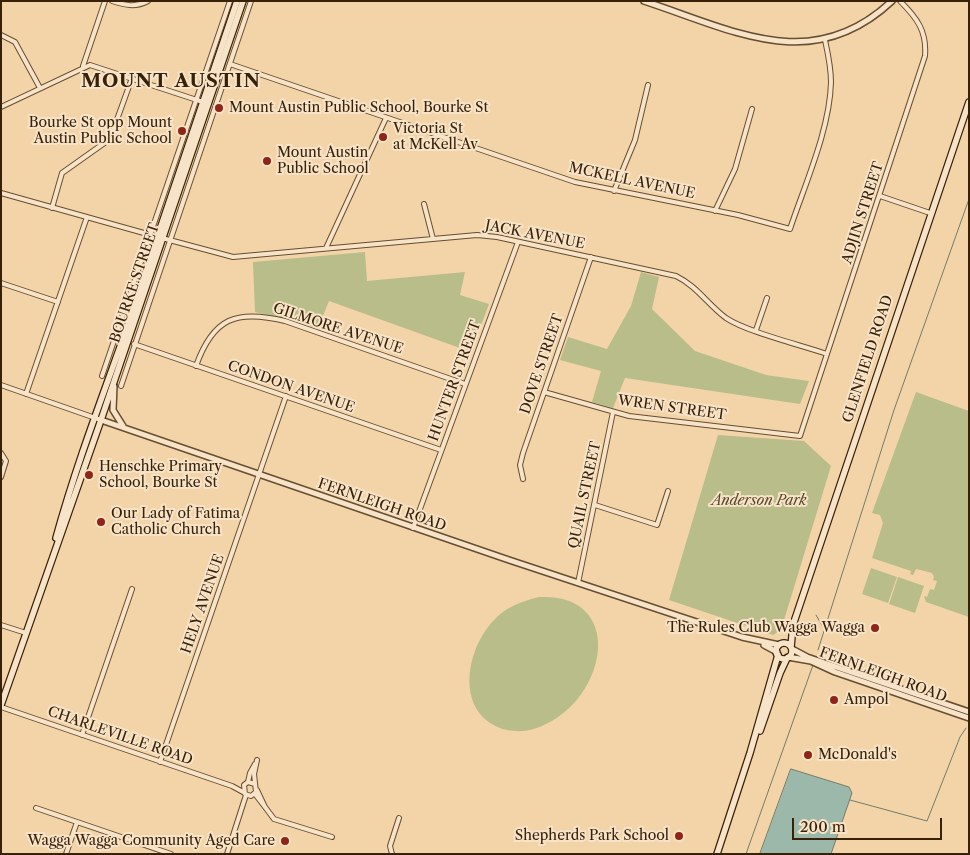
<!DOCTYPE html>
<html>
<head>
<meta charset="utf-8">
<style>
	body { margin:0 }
	#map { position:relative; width:970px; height:855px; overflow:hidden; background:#f3d4a9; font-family:"Libre Caslon Text",serif }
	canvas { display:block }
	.frame { position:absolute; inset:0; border:2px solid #382109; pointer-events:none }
	.scale { position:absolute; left:792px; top:818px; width:150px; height:22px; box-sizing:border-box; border:2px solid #382109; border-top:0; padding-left:6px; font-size:15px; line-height:18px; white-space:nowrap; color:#382109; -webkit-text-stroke:4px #f7e3c7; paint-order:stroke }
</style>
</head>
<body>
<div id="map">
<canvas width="970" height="855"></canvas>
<div class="frame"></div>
<div class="scale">200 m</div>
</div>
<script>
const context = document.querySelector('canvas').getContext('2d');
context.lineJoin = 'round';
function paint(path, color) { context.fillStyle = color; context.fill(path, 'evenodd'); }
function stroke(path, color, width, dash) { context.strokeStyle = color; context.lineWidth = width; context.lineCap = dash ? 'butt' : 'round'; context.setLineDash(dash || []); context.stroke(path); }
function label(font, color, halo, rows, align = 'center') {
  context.font = font + ' "Libre Caslon Text",serif'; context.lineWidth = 4; context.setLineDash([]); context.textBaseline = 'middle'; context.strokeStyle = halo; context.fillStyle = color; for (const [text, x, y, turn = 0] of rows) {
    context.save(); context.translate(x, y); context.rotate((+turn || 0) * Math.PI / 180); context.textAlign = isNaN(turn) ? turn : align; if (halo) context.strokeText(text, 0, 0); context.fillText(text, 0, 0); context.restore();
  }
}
paint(new Path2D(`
	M365 252 367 281 465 272 460 295 489 304 471 352 329 301 318 328 255 312 253 262Z
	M641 272 659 277 652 309 695 351 766 375 809 381 800 404 625 378 613 408 592 402 601 371 560 360 568 337 607 349 631 306Z
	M916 392 969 411V617L926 602 924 596 927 597 930 589 934 590 937 581 933 580 934 577 932 573 916 569 913 575 910 574 911 571 872 558 883 523 880 515 872 513Z
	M718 435 804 441 831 466 781 630 773 635 669 600Z
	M871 568 897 577 888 603 862 594Z
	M898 577 924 586 915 613 889 604Z
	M539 597C623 593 609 690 550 722 535 730 524 733 507 730 454 717 464 650 495 619 506 607 523 601 539 597Z`), '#b9bd89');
const water = new Path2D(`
	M791 769 849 787 852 793 831 854H760Z`);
paint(water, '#9bb8ab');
stroke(water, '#737c6a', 1);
stroke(new Path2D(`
	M816 615 824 629
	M818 650 894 410 969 199
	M850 800 927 821 960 737 966 728
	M746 854 813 665`), '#737c6a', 1);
const minor = new Path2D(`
	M112 1C125 5 135 8 148 1
	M1 35 15 42 40 88
	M230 64 575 182 738 215 790 229C805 184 830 129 831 82 831 67 828 54 825 40
	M83 66 105 1
	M1 107 90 65 203 102
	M614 191 635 140 648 85
	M1 193 151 235
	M880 196 930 213
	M424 204 433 239
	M52 208 62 173 110 139 132 78
	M715 211 735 169 752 109
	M162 238 233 257 477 235 497 237 676 276C697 286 708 305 726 318 747 332 801 345 827 354
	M326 248 386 118
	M1 283 58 302
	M756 330 767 298
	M134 344 441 450
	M196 366C213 318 236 309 285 321L465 384
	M102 376 230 1
	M1 385 101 420
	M121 386 251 1
	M544 392 629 416 800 436 925 56C927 31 917 18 900 1
	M26 394 87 217
	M1 453 6 461 1 477
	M523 479 520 465 523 453 591 257
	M595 505 657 525 668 491
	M413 528 518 242
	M578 583 613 412
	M1 625 26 633
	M1 707 232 786 243 792
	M82 735 132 589
	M160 762 286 396
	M248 782 250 773 255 764
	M255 784 248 782 244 785 245 794 251 796 256 792 254 774 257 760
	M257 790 265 807 274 819 332 837
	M255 794 265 807
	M36 808 171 854
	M66 854 77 822
	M227 854 246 795
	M392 854 390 846 399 818`);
const tertiary = new Path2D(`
	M644 1C733 30 812 76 892 1
	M114 386 113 410 123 426
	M101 420 509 560 742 637 779 645
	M764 645 777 652
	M792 649 807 657 969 712
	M788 657 811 661 835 672 969 718`);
const secondary = new Path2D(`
	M56 538C75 469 100 403 124 336L237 1
	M776 651a8 8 0 1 1 16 0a8 8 0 1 1-16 0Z
	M791 647 793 625 969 102
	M1 705 101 420 243 1
	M760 731 780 673 787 658
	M717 854 750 753 778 655`);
stroke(minor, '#674e31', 6);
stroke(tertiary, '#674e31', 8);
stroke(secondary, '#382109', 8);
stroke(minor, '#f7e3c7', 4);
stroke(tertiary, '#f7e3c7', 5);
stroke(secondary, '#f7e3c7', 5.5);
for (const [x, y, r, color] of [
	[219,108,5,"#8f2418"],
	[182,131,5,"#8f2418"],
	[383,137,5,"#8f2418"],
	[267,161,5,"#8f2418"],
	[89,475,5,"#8f2418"],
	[101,522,5,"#8f2418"],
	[875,628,5,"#8f2418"],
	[834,700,5,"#8f2418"],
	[808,755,5,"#8f2418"],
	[679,836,5,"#8f2418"],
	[285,841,5,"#8f2418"]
]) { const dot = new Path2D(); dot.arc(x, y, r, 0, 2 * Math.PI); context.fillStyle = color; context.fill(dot); stroke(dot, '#f7e3c7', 2); }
label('14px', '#382109', '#f7e3c7', [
	["Mount Austin Public School, Bourke St",229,108],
	["Bourke St opp Mount",172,123,"right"],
	["Austin Public School",172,139,"right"],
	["Victoria St",393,129],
	["at McKell Av",393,145],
	["Mount Austin",277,153],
	["Public School",277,169],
	["Henschke Primary",99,467],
	["School, Bourke St",99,483],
	["Our Lady of Fatima",111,514],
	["Catholic Church",111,530],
	["The Rules Club Wagga Wagga",865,628,"right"],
	["Ampol",844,700],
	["McDonald's",818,755],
	["Shepherds Park School",669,836,"right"],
	["Wagga Wagga Community Aged Care",275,841,"right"]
], 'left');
label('14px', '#382109', '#f7e3c7', [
	["MCKELL AVENUE",632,181,12],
	["ADJIN STREET",863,213,-72],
	["JACK AVENUE",535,235,11],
	["BOURKE STREET",135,283,-71],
	["GILMORE AVENUE",338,329,18],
	["GLENFIELD ROAD",868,359,-72],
	["DOVE STREET",542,364,-71],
	["HUNTER STREET",455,381,-70],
	["CONDON AVENUE",291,387,19],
	["WREN STREET",672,408,8],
	["QUAIL STREET",585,495,-78],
	["FERNLEIGH ROAD",382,505,19],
	["HELY AVENUE",203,604,-71],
	["FERNLEIGH ROAD",883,675,20],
	["CHARLEVILLE ROAD",120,736,19]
]);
label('italic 14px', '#584829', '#f7e3c7', [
	["Anderson Park",759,501]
]);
context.letterSpacing = '1px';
label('bold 19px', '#382109', '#f7e3c7', [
	["MOUNT AUSTIN",171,82]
]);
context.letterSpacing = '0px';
</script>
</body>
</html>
